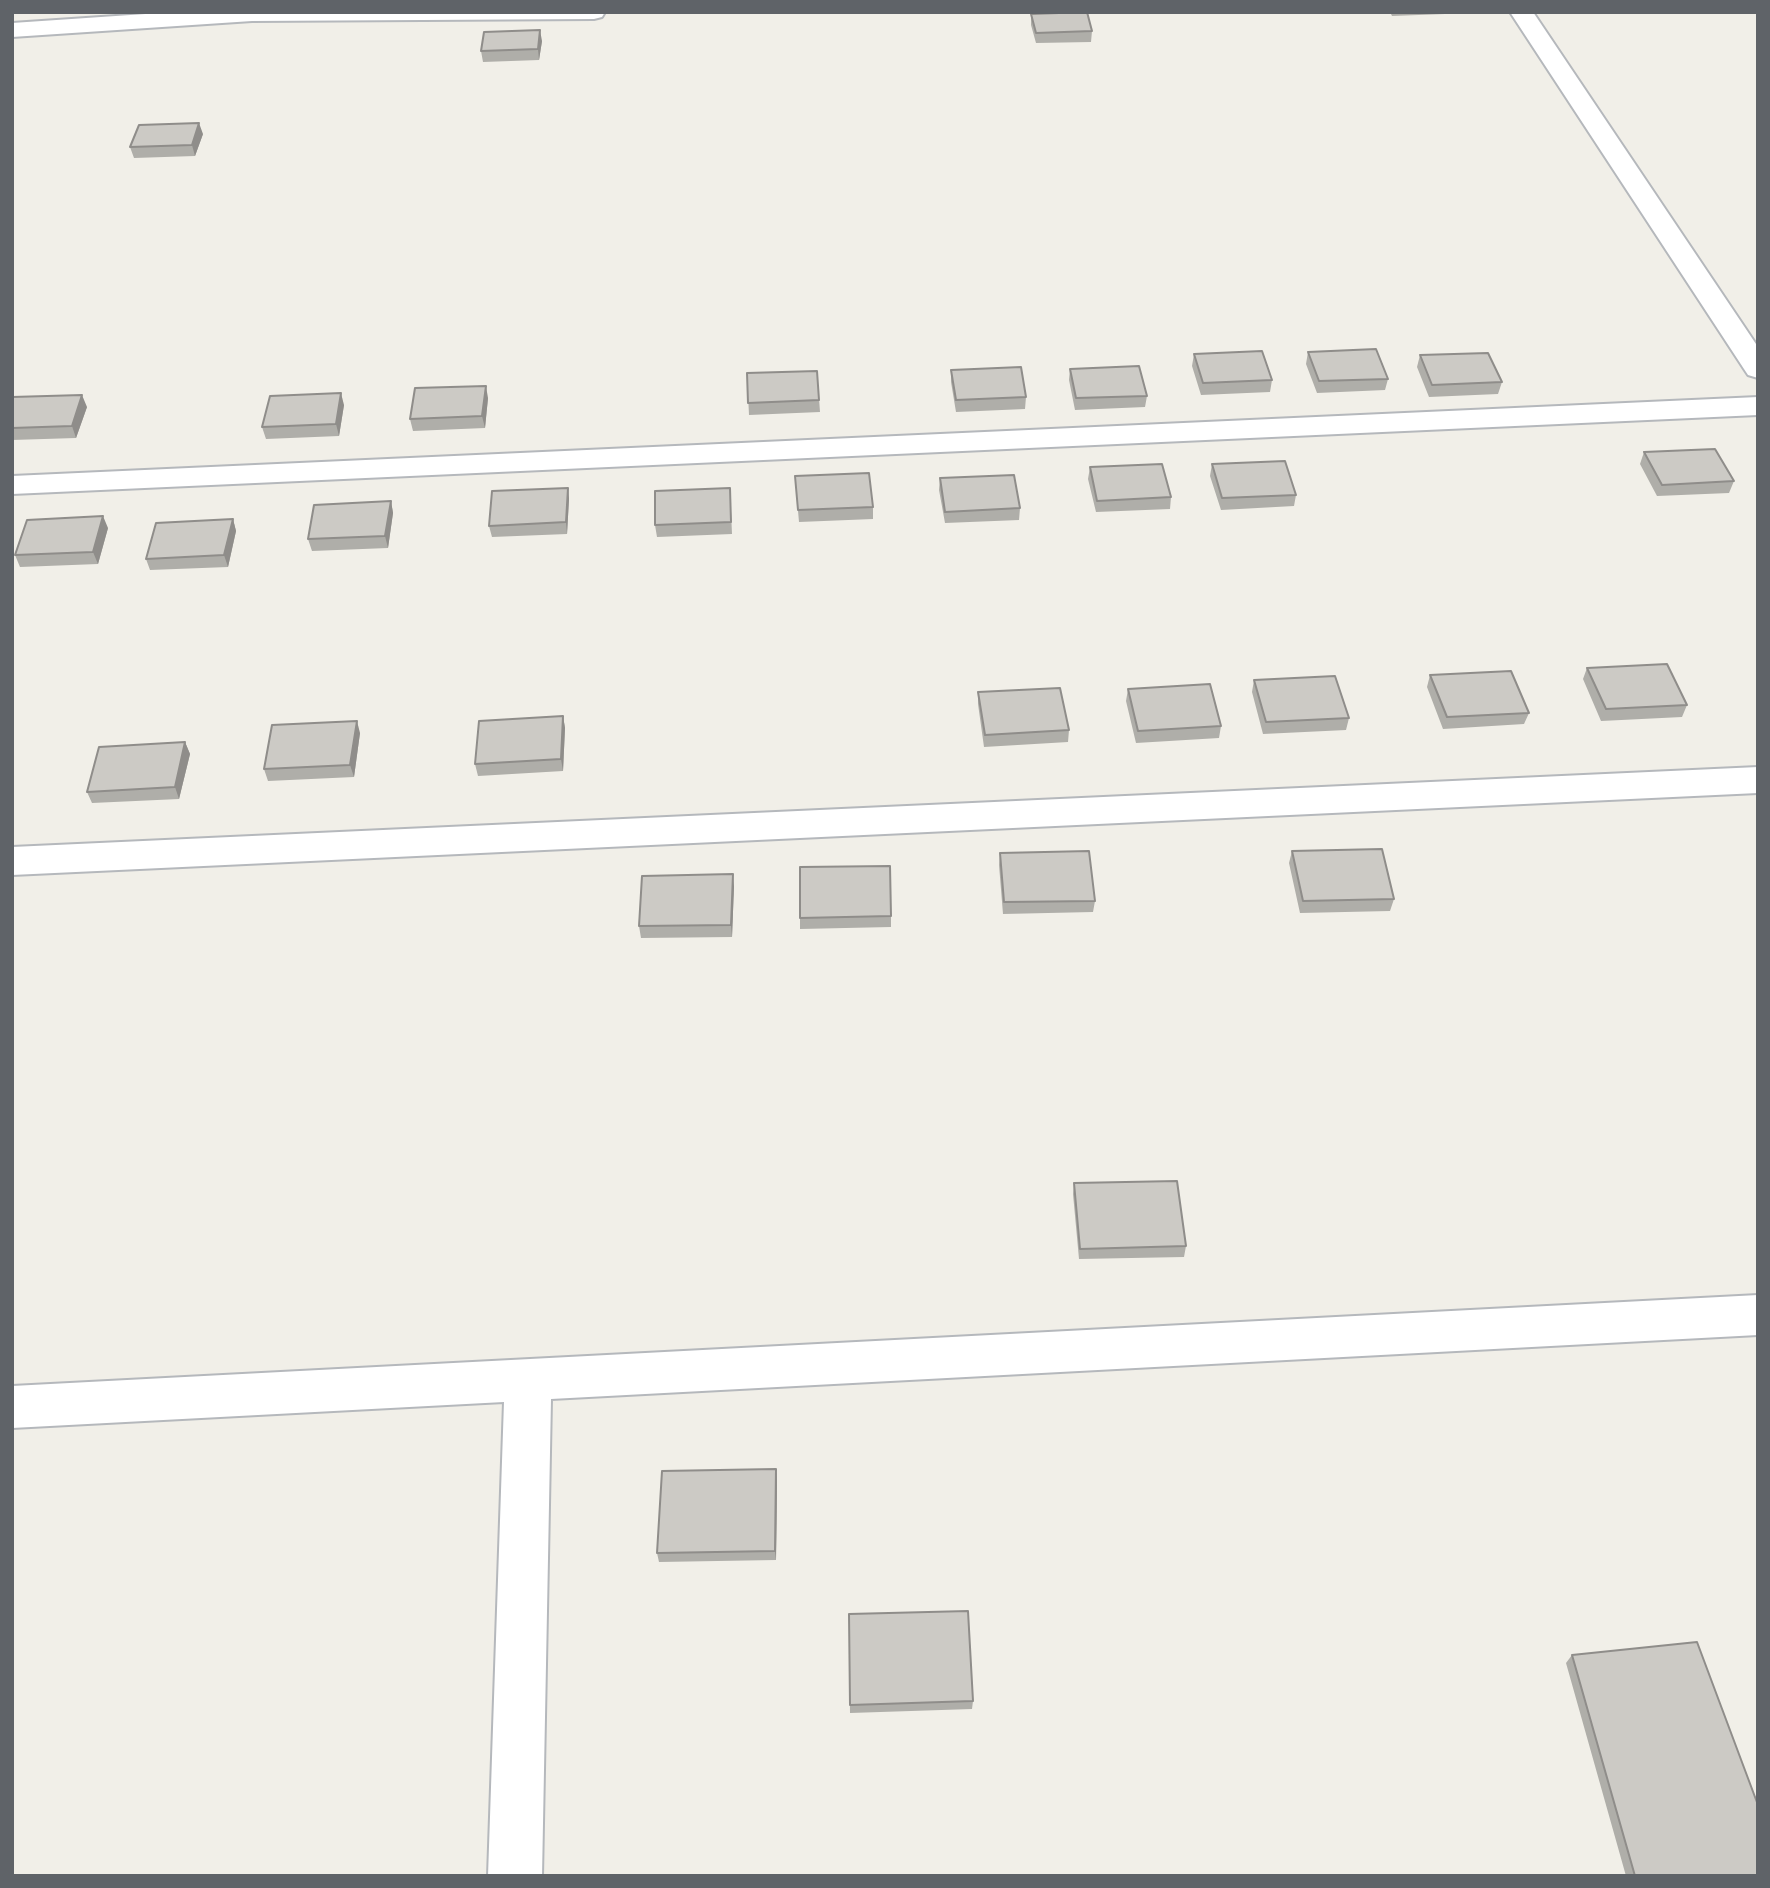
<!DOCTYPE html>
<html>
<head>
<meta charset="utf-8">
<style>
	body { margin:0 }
	#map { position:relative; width:1770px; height:1888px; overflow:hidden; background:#f1efe8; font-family:Arial,sans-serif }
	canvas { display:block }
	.frame { position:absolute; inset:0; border:14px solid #5f6368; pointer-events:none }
</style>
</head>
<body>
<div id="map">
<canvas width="1770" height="1888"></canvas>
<div class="frame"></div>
</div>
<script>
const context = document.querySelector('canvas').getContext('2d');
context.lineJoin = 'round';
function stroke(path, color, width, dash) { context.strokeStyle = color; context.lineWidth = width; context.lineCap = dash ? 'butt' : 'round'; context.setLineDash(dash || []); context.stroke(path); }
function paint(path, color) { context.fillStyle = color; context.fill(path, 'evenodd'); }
const minor = new Path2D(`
	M175 12H605L602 17 594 19 252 21 12 37V23Z
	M1510 12H1533L1758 347V378L1748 375 1744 369Z
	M1758 397V415L12 494V476Z
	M1758 767V793L12 875V847Z
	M1758 1295V1335L551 1399 542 1876H488L504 1402 12 1428V1386Z`);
stroke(minor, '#b5b8bc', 4);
paint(minor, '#fff');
paint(new Path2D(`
	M1390 12H1446L1445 14 1392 16Z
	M1031 14 1092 31 1091 42 1036 43 1031 25Z
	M542 41 539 60 483 62 481 51Z
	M203 134 195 156 134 158 130 147Z
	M1308 352 1388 379 1385 390 1317 393 1306 364Z
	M1194 354 1272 380 1270 392 1201 395 1192 366Z
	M1420 355 1502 382 1498 394 1429 397 1417 367Z
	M1070 369 1147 396 1145 407 1075 410 1069 380Z
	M951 370 1026 397 1025 409 956 412 951 382Z
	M817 371 820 412 749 415 747 373Z
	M12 397 87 407 76 438 12 440Z
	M488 398 485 428 413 431 410 419Z
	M344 405 339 436 266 439 262 427Z
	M1644 452 1734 481 1729 493 1657 496 1640 464Z
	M1212 464 1296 495 1294 506 1221 510 1210 476Z
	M1090 467 1171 497 1170 509 1096 512 1088 479Z
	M940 478 1020 508 1019 520 945 523 939 490Z
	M568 488 569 499 567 534 492 537 489 526Z
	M730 488 732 534 657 537 655 525Z
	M796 488 873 507V519L799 522Z
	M391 501 393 513 388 548 312 551 308 539Z
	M233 519 236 531 228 567 150 570 146 559Z
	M108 528 98 564 20 567 15 555Z
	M1587 668 1687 705 1682 717 1601 721 1583 679Z
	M1430 675 1529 713 1524 724 1443 729 1427 687Z
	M1254 680 1349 718 1346 730 1263 734 1252 692Z
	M1128 689 1221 726 1219 738 1136 743 1126 701Z
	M978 692 1069 730 1068 742 984 747 978 704Z
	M563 716 565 728 563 771 478 776 475 764Z
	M360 733 354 777 268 781 264 769Z
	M185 742 190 754 179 799 92 803 87 792Z
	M1292 851 1394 899 1390 911 1300 913 1289 863Z
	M1000 853 1095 901 1093 912 1003 914 999 865Z
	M734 886 732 937 641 938 639 926Z
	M891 916V927L800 929V918Z
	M1074 1183 1186 1246 1184 1257 1079 1259 1073 1194Z
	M776 1469 777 1479 776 1560 659 1562 657 1553Z
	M849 1614 973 1701 972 1709 850 1713Z
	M1572 1655 1758 1876H1626L1566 1663Z`), '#afaea9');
paint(new Path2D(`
	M540 30 542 41 539 60 538 49Z
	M199 123 203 134 195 156 192 145Z
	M486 386 488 398 485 428 482 416Z
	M341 393 344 405 339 436 336 424Z
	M82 395 87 407 76 438 72 426Z
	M568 488 569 499 567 534 566 522Z
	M391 501 393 513 388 548 385 536Z
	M103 516 108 528 98 564 93 552Z
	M233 519 236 531 228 567 224 555Z
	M563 716 565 728 563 771 561 759Z
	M357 721 360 733 354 777 350 765Z
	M185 742 190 754 179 799 175 787Z
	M733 874 734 886 732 937 731 925Z
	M776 1469 777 1479 776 1560 775 1551Z`), '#8f8d8a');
const building = new Path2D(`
	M1087 12 1092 31 1036 33 1031 14Z
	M540 30 538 49 481 51 484 32Z
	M199 123 192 145 130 147 139 125Z
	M1376 349 1388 379 1319 381 1308 352Z
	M1262 351 1272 380 1203 383 1194 354Z
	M1488 353 1502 382 1432 385 1420 355Z
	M1139 366 1147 396 1076 398 1070 369Z
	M1021 367 1026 397 956 400 951 370Z
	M817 371 819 400 748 403 747 373Z
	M486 386 482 416 410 419 415 388Z
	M341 393 336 424 262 427 270 396Z
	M82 395 72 426 12 428V397Z
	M1715 449 1734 481 1662 485 1644 452Z
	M1285 461 1296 495 1222 498 1212 464Z
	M1162 464 1171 497 1097 501 1090 467Z
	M869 473 873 507 798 510 795 476Z
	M1014 475 1020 508 945 512 940 478Z
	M568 488 566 522 489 526 492 491Z
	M730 488 731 522 655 525V491Z
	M391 501 385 536 308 539 314 505Z
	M103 516 93 552 15 555 27 520Z
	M233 519 224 555 146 559 156 523Z
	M1667 664 1687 705 1606 709 1587 668Z
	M1511 671 1529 713 1447 717 1430 675Z
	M1335 676 1349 718 1266 722 1254 680Z
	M1210 684 1221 726 1138 731 1128 689Z
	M1060 688 1069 730 985 735 978 692Z
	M563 716 561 759 475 764 479 721Z
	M357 721 350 765 264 769 272 725Z
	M185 742 175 787 87 792 99 747Z
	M1382 849 1394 899 1303 901 1292 851Z
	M1089 851 1095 901 1004 902 1000 853Z
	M890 866 891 916 800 918V867Z
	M733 874 731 925 639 926 642 876Z
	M1177 1181 1186 1246 1080 1249 1074 1183Z
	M776 1469 775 1551 657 1553 662 1471Z
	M968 1611 973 1701 850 1705 849 1614Z
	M1697 1642 1758 1805V1876H1635L1572 1655Z`);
paint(building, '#cccac5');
stroke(building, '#8f8d8a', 2);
</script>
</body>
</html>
